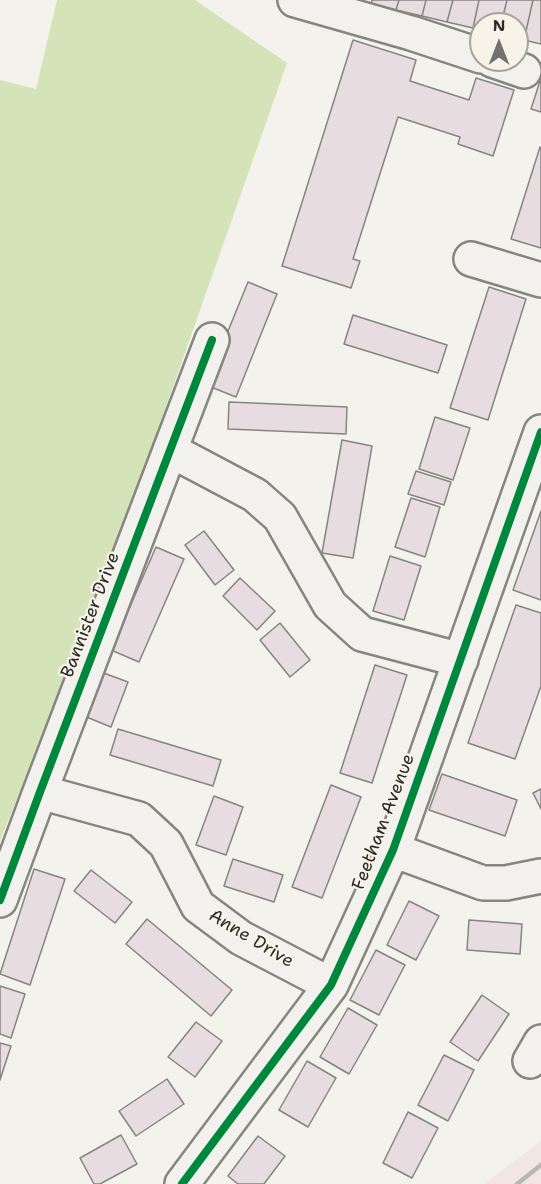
<!DOCTYPE html>
<html>
<head>
<meta charset="utf-8">
<style>
	body { margin:0 }
	#map { position:relative; width:541px; height:1184px; overflow:hidden; background:#f4f2ec; font-family:"Shantell Sans",sans-serif }
	canvas { display:block }
	.north { position:absolute; left:469px; top:12px; width:60px; height:60px; box-sizing:border-box; background:#f7f3e8; border:2px solid #a5a39c; border-radius:50%; rotate:0deg; font-size:16px; font-weight:700; line-height:24px; text-align:center; color:#2b2b2b }
	.north::after { content:''; display:block; margin:auto; width:21px; height:27px; background:#71716f; clip-path:polygon(50% 0,100% 100%,50% 72%,0 100%) }
</style>
</head>
<body>
<div id="map">
<canvas width="541" height="1184"></canvas>
<div class="north">N</div>
</div>
<script>
const context = document.querySelector('canvas').getContext('2d');
context.lineJoin = 'round';
function paint(path, color) { context.fillStyle = color; context.fill(path, 'evenodd'); }
function stroke(path, color, width, dash) { context.strokeStyle = color; context.lineWidth = width; context.lineCap = dash ? 'butt' : 'round'; context.setLineDash(dash || []); context.stroke(path); }
function label(font, color, halo, rows, align = 'center') {
  context.font = font + ' "Shantell Sans",sans-serif'; context.lineWidth = 4.5; context.setLineDash([]); context.textBaseline = 'middle'; context.strokeStyle = halo; context.fillStyle = color; for (const [text, x, y, turn = 0] of rows) {
    context.save(); context.translate(x, y); context.rotate((+turn || 0) * Math.PI / 180); context.textAlign = isNaN(turn) ? turn : align; if (halo) context.strokeText(text, 0, 0); context.fillText(text, 0, 0); context.restore();
  }
}
paint(new Path2D(`
	M541 1141V1184H484Z`), '#f1e6e4');
paint(new Path2D(`
	M57 0H195L287 63 104 583 0 841V80L36 89Z`), '#d5e3b8');
const building = new Path2D(`
	M372 0H399L396 10 371 4Z
	M399 0H426L422 16 396 10Z
	M426 0H453L447 22 422 16Z
	M453 0H479L473 28 447 22Z
	M479 0H507L501 24H481V30L473 28Z
	M507 0H533L524 40 517 38V24H501Z
	M533 0H541V44L524 40Z
	M353 40 416 60 410 81 469 100 476 78 514 90 493 156 458 144 460 137 398 117 353 259 360 261 351 288 282 266Z
	M541 78V112L531 109Z
	M540 147 541 148V248L511 239Z
	M248 282 277 294 236 397 206 385Z
	M489 287 526 299 488 420 450 408Z
	M353 315 447 345 438 373 344 344Z
	M229 402 347 407 346 434 228 429Z
	M435 417 470 428 453 480 419 469Z
	M342 440 372 446 353 558 322 553Z
	M416 471 451 482 444 505 408 494Z
	M411 498 440 507 425 557 395 547Z
	M541 511V600L513 590Z
	M204 531 234 570 215 585 185 545Z
	M156 547 184 559 139 662 111 650Z
	M390 556 421 566 404 620 373 611Z
	M240 578 275 611 257 630 223 596Z
	M516 605 541 613V686L515 759 468 743Z
	M280 623 310 660 290 677 260 640Z
	M375 665 407 675 372 783 340 773Z
	M101 672 128 682 111 727 84 716Z
	M118 729 221 760 213 786 110 755Z
	M442 774 517 800 505 836 429 810Z
	M331 785 361 797 322 898 292 887Z
	M541 789V809L533 793Z
	M214 796 243 807 226 855 196 845Z
	M233 859 283 875 274 902 224 886Z
	M34 869 65 879 30 985 0 974Z
	M91 870 132 902 115 923 74 891Z
	M409 901 439 916 416 960 387 945Z
	M147 919 232 990 211 1016 126 944Z
	M469 920 522 924 520 954 467 950Z
	M376 950 405 965 379 1015 350 1000Z
	M0 986 25 994 11 1038 0 1034Z
	M482 995 509 1014 478 1061 450 1042Z
	M348 1008 377 1025 349 1074 320 1057Z
	M196 1022 222 1041 195 1077 168 1057Z
	M0 1043 11 1046 0 1080Z
	M444 1055 474 1070 448 1121 418 1105Z
	M307 1061 336 1078 308 1127 279 1110Z
	M167 1079 184 1104 136 1136 119 1111Z
	M408 1112 438 1128 412 1178 383 1163Z
	M121 1135 137 1164 100 1184H94L80 1158Z
	M258 1136 285 1156 264 1184H238L228 1176Z`);
paint(building, '#e7dcdf');
stroke(building, '#858582', 1.5);
const minor = new Path2D(`
	M295 0 411 33 481 56
	M492 60 524 71
	M471 259 541 280
	M170 450 255 495 280 517 330 605 362 634 461 660
	M40 792 139 819 166 844 198 906 241 938 331 985
	M393 850 483 883H506L541 876
	M0 900 40 792 212 340
	M530 1061 541 1042
	M182 1184 331 985 393 850 541 432`);
stroke(minor, '#858582', 38);
stroke(minor, '#f2f1ed', 33);
stroke(new Path2D(`
	M517 1184 541 1165`), '#b8b7b5', 4.5);
stroke(new Path2D(`
	M0 900 40 792 212 340
	M182 1184 331 985 393 850 541 432`), '#00873e', 8);
label('18px', '#2b2b2b', '#f7f3e8', [
	["Bannister Drive",91,615,-69],
	["Feetham Avenue",384,822,-69],
	["Anne Drive",251,939,31]
]);
</script>
</body>
</html>
